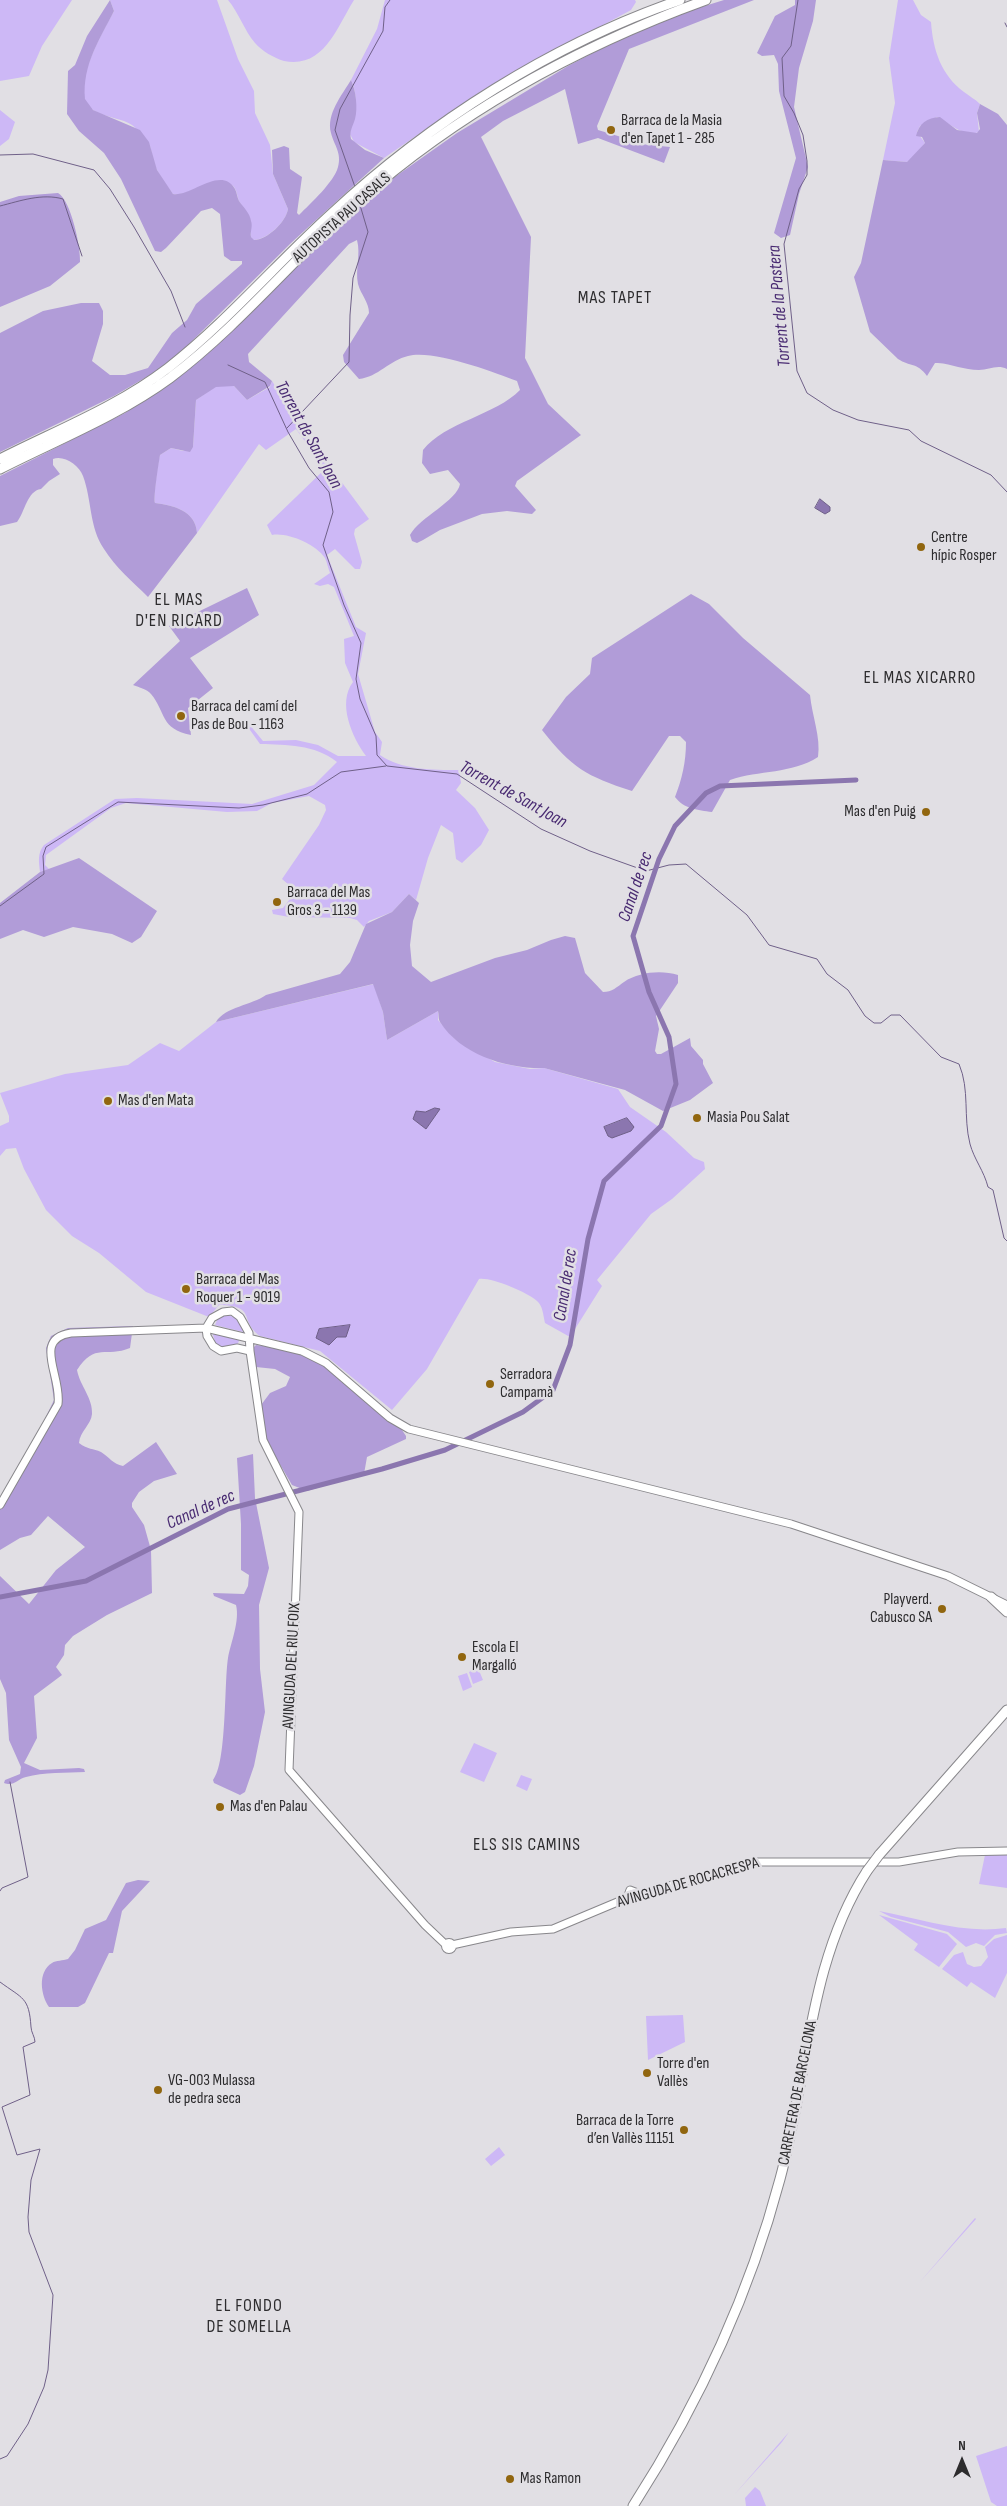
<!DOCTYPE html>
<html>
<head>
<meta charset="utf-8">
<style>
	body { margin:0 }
	#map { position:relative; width:1007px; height:2506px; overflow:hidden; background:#e1dfe4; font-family:"Sofia Sans Condensed",sans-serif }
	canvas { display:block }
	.north { position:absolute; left:937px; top:2436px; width:50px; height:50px; -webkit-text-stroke:4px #e1dfe4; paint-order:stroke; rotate:0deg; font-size:14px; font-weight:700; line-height:20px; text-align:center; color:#2d2c2e }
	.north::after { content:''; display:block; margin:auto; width:18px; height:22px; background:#2d2c2e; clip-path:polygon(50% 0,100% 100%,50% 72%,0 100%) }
</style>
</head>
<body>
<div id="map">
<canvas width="1007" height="2506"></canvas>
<div class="north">N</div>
</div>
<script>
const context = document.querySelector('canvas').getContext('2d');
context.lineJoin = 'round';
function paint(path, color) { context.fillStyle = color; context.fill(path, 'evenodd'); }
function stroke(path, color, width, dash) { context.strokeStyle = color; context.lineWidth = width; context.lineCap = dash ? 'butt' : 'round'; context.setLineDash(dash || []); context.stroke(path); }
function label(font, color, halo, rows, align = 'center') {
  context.font = font + ' "Sofia Sans Condensed",sans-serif'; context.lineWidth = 5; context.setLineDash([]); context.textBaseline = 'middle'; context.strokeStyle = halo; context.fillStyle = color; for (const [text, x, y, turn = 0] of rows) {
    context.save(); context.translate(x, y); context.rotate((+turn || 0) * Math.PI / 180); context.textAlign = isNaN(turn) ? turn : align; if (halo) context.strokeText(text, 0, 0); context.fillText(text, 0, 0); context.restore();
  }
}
paint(new Path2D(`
	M0 0H72L42 46 29 76 0 81Z
	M110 0H217L238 59 254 91 255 113 270 145 273 174 288 209C286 222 267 240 253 240L251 237C250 213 251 221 239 201 237 196 237 190 233 186 214 170 193 197 173 194 167 186 160 177 156 168 153 161 152 153 150 146 148 140 137 129 132 125 124 119 104 117 93 110 66 93 104 30 114 11Z
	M228 0H354C337 27 324 69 284 61 274 58 262 51 255 43 244 30 239 13 228 0Z
	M385 0H635L636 2 631 10 483 90 384 158 354 142 350 134C354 115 360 99 351 80L377 29Z
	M898 0H913L921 15 931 22C933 50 941 75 964 92 969 96 975 99 980 104L977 113 979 132C963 138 950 123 937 117L920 126 917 132 925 143 912 159 907 162 883 160 895 103 889 58Z
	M0 110 15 122 9 139 0 146Z
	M272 381 303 430 369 519 355 529 354 534 362 562 360 569H355L335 549 327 555 356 627 366 633 358 674 375 732 382 742 380 755C402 770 432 770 459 770L461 783 456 790 475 808 489 830 481 845 462 863 456 859 453 833 441 825 428 858 416 900 409 894 392 912 369 921 364 927 357 920 350 918 289 917 273 914 272 910 283 908 296 891 282 879 319 825 326 810 325 805 309 796 272 803 257 811 227 812 126 803 111 808 46 855 45 865 49 869 40 872C39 862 37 854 44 845L115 799 137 798 252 804 314 785 337 762C314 744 287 745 260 744L245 723 249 724 263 741 296 740 318 745 338 756H366C352 737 337 703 353 682L345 663 344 639 354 636 334 587 328 584 320 586 314 584 330 573C328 568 327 562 325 558 316 544 287 532 272 535L267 525 325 469 296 429 266 450 259 444 197 533C196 511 173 505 155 503 153 499 158 461 160 455L171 448 183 451 193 447 196 400 216 386H234L247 400 270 387Z
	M374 984 383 1012 387 1040 438 1011V1020L454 1038 495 1062 530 1069 544 1068 618 1089 630 1107 666 1132 694 1158 704 1162 705 1169 672 1199 651 1214 597 1280 602 1286 570 1337 545 1323C543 1315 543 1306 537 1301 527 1292 491 1277 479 1279L427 1369 392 1410 320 1351 260 1336C238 1320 258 1306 219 1305L209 1317 146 1292 99 1253 72 1236 46 1210 24 1169 16 1148 6 1149 0 1156V1126L9 1122V1116L0 1093 65 1074 128 1065 160 1043 179 1051 216 1022Z
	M225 1314C236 1317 241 1320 243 1332L215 1325 219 1316Z
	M212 1332 240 1339 237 1345 222 1349 216 1344Z
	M478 1668 483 1680 473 1684 469 1672Z
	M467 1673 472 1687 463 1691 458 1676Z
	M474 1743 497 1753 484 1782 460 1772Z
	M521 1775 532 1779 527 1791 516 1786Z
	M985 1855H1007V1888L979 1884Z
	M879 1911C922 1919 962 1934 1006 1928L1007 1933 995 1935 984 1946 976 1943 966 1947 948 1932 891 1917Z
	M879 1915 947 1934 957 1944 939 1967 914 1950 918 1944Z
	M1007 1935V1973L995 1998 971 1982 967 1987 942 1969 954 1955 963 1952 967 1964 974 1967 981 1966 988 1957 985 1947 994 1939Z
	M683 2015 685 2042 648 2060 646 2016Z
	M499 2147 505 2155 491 2166 485 2159Z
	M975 2218 976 2219 919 2283Z
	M789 2432 782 2442 734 2495Z
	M1007 2446V2506H997L991 2502 976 2456Z
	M755 2487 760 2491 766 2506H746L745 2498Z`), '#cdb8f6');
paint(new Path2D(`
	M110 0 114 11C100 39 82 65 85 99L93 110 140 130 149 142 157 170 173 194C191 197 221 165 235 189 237 193 237 197 239 201 243 207 250 213 251 221 253 226 250 232 251 237L254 240C267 240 286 222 288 209L273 174 272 150 284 146 289 148 290 169 302 177 297 213 299 215C311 203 334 182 338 167 342 153 334 145 331 133 326 114 342 95 351 80 356 90 358 109 355 119 353 126 349 131 351 139L365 150 384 158 291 243 182 351 155 372 114 396 0 452V333L43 311 81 303H99L103 311V324L92 361 110 375H125L148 368 172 333 187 320 196 304 242 264V261H231L224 256 220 214 212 208 201 211 166 248 161 252 155 251 121 179 104 153 79 131 67 114 68 71 75 65 87 36Z
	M724 0H754L629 49 597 126 598 130 628 139 637 137 641 144 670 147 664 163 598 138 578 144 565 89 503 121 481 137 531 237 525 358 548 404 581 435 517 481 515 486 536 510 532 514 507 511 482 514 440 530 423 540 417 543 412 541 410 535C420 517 457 501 460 484L448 470 430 474 422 463 423 450C445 422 496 415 520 390L517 381C494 372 432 349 408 356 390 360 378 377 359 379L344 362 343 355 369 313C369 302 361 295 358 284 355 269 361 255 357 240L349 244 248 354 249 362 272 381 270 386 247 400 234 386 216 387 196 400 193 447 190 452 171 448 160 455C159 461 153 498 155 503 173 505 196 511 197 533L148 597C133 582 115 567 104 549 89 527 92 500 83 476 79 465 64 455 53 459V465L60 474 49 481 41 489C27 491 25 512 17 522L0 526V476L125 413 189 369 246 318 339 224 382 186 457 133 568 66 621 38 679 14Z
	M795 0H816L813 21 799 68 794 107 808 167 799 194 790 235 781 238 774 233 796 158 779 91 778 64 774 55 762 56 757 53 775 16 795 5Z
	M980 104 998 114 1007 125V369C997 364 989 370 979 370 964 370 952 364 938 363H935L927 376C917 362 910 367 898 359L870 332 854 277 861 263 883 160 907 162 925 143 922 137 916 136C919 123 927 118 940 117L957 130 977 133 980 129 977 113Z
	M58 193C71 200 81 248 80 262L50 286 0 307V202L19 196Z
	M247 588 259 615 190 658 213 688 188 708 191 735C160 729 166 712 151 694 147 689 138 687 133 685L180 641 169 626Z
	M691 594 709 604 743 638 810 695C812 716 821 737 818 757 792 774 759 770 730 780L712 812C698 810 684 809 675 797 682 779 686 762 686 742L680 736H669L632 791C586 776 572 768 542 730L566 697 590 674 592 658Z
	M79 858 157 911 141 937 132 943 112 934 73 927 44 937 23 930 0 939V903L40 872Z
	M409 894 419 903 413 921 410 945 412 966 431 982 495 958 527 950 551 940 565 936 575 938 585 973 603 992C612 992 617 987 624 982 639 972 661 970 678 975V983L656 1016 659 1029 655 1051 657 1054H661L690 1038 691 1046 703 1060V1064L713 1083 690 1100 663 1111 625 1090 544 1068C507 1069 461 1055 440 1022 438 1018 439 1015 438 1011L387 1040 383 1012 373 984 216 1022C225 1007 252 1005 266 995L340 974 350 962 366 924 392 912Z
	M133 1326 130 1348C106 1358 95 1342 77 1370 80 1386 93 1398 92 1414 91 1425 80 1431 79 1443 88 1450 93 1448 101 1452 109 1457 113 1464 123 1466L156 1442 177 1474 154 1481 139 1492 132 1503V1507L144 1525 151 1550 152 1593 107 1615 73 1636 65 1645 64 1655 56 1667 62 1675 34 1696 37 1738 24 1763 40 1770 79 1768 84 1769 85 1772C67 1773 43 1772 26 1777 17 1779 14 1787 4 1783L5 1780 20 1774 21 1767 9 1740 6 1693 0 1679V1576L29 1604 56 1570 85 1547 48 1516 31 1535 20 1538 0 1550V1499L14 1483 54 1400 46 1348 51 1336 68 1328Z
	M256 1345 285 1349 321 1363 402 1430 406 1436V1439L367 1457 364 1474 307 1491 292 1485 267 1442 261 1405 270 1393 286 1386 290 1377 275 1369 256 1367 252 1349Z
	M253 1454 255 1498 269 1568 259 1605 260 1669 265 1712 254 1766 245 1792 240 1795 214 1783 213 1780C227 1763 224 1684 228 1658 231 1642 240 1621 236 1605L214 1596 213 1593 244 1594 248 1586 249 1575 241 1570V1524L237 1458Z
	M138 1880 150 1881 122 1911 113 1953H109L85 2003 78 2007H49C41 1996 37 1972 52 1963 56 1960 63 1961 68 1959L75 1950 85 1929 106 1920 126 1883Z`), '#b19cd8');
const water = new Path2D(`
	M820 499 830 507V511L825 514 815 508Z
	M435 1108 440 1109 426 1129 413 1119 416 1111 425 1112Z
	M627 1118 634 1127 631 1131 612 1138 608 1136 604 1127Z
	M350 1325 346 1337H337L329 1345 316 1338 319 1329Z`);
paint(water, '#8b76af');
stroke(water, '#6f6088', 1);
stroke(new Path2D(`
	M798 0 791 46 782 58 784 96 794 113 803 135 807 161V175L799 189 784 244 797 371 807 393 833 410 858 420 909 430 921 441 991 475 1007 492
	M1005 23 1007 27
	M0 155 33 154 94 170 110 189 134 227 171 291 185 327
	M355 187 335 130 340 109 383 31 385 7 390 0
	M0 206C20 201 42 193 63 199L82 256
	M228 365 265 382 288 432 309 468 329 492 333 512 323 545 344 605 361 643 356 679 360 699 376 736 377 755 387 766 457 774 541 829 590 851 646 871 669 865 686 864 747 915 769 945 817 959 827 974 848 990 865 1016 874 1023H881L891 1015H900L941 1057 959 1064C970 1090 963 1117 970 1144 974 1159 984 1171 988 1187L993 1190 1004 1238 1007 1241
	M287 428 349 362 350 315 353 278 368 232 360 205
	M0 906 44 874 43 856 46 847 118 802 239 808 263 805 307 794 341 772 386 766
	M0 1891 2 1888 28 1877 10 1782
	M0 1982C23 1999 29 1997 31 2027 31 2032 35 2037 35 2042L23 2047 30 2095 2 2107 17 2155 40 2149 31 2180 28 2217 29 2232 53 2295 48 2370 44 2387 28 2424 7 2456 0 2459`), '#6f6088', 1);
stroke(new Path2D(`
	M0 1597 86 1581 228 1509 382 1469 445 1450 523 1412 553 1390 570 1345 588 1239 604 1181 661 1126 676 1084 669 1037 649 992 633 936 659 859 675 826 706 793 720 786 856 780`), '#8b76af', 5);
const secondary = new Path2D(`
	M250 1351 237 1348 221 1351 213 1346 207 1336 206 1328 212 1318 223 1312 232 1311 240 1317 249 1333 250 1351 263 1440 299 1512 289 1770 425 1925 445 1944
	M0 1505 58 1404C62 1376 32 1339 71 1333L206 1328 302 1351 326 1363 390 1418 409 1429 791 1524 948 1576 1007 1605
	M627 1898 630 1890 640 1894
	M445.5 1946a3.5 3.5 0 1 1 7 0a3.5 3.5 0 1 1-7 0Z
	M452 1945 511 1932 553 1929 627 1898 752 1862H899L958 1852 1007 1851`);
const highway = new Path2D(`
	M0 459C57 430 117 407 168 368 227 322 276 264 331 214 430 122 552 44 680 0
	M0 469C57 440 118 416 170 378 239 326 294 258 358 201 460 111 579 46 706 0
	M991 1597 1007 1612
	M879 1855 1007 1710
	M633 2506C698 2405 749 2296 780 2179 808 2077 808 1962 867 1871`);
stroke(secondary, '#88878b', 9);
stroke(highway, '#88878b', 11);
stroke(secondary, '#fff', 7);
stroke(highway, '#fff', 9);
const highwayBridge = new Path2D(`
	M867 1871 879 1855`);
stroke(highwayBridge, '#88878b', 11, []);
stroke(highwayBridge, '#fff', 9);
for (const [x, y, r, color] of [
	[611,130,5,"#91660f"],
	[921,547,5,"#91660f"],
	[181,716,5,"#91660f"],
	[926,812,5,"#91660f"],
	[277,902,5,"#91660f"],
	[108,1101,5,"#91660f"],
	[697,1118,5,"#91660f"],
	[186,1289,5,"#91660f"],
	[490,1384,5,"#91660f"],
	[942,1609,5,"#91660f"],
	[462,1657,5,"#91660f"],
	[220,1807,5,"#91660f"],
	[647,2073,5,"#91660f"],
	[158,2090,5,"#91660f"],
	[684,2130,5,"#91660f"],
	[510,2479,5,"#91660f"]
]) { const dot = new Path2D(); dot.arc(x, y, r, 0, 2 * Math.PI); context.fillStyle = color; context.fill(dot); stroke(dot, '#e1dfe4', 2); }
label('16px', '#2d2c2e', '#e1dfe4', [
	["Barraca de la Masia",621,121],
	["d'en Tapet 1 - 285",621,139],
	["Centre",931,538],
	["hípic Rosper",931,556],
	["Barraca del camí del",191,707],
	["Pas de Bou - 1163",191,725],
	["Mas d'en Puig",916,812,"right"],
	["Barraca del Mas",287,893],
	["Gros 3 - 1139",287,911],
	["Mas d'en Mata",118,1101],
	["Masia Pou Salat",707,1118],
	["Barraca del Mas",196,1280],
	["Roquer 1 - 9019",196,1298],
	["Serradora",500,1375],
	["Campamà",500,1393],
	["Playverd.",932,1600,"right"],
	["Cabusco SA",932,1618,"right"],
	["Escola El",472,1648],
	["Margalló",472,1666],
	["Mas d'en Palau",230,1807],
	["Torre d'en",657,2064],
	["Vallès",657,2082],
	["VG-003 Mulassa",168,2081],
	["de pedra seca",168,2099],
	["Barraca de la Torre",674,2121,"right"],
	["d’en Vallès 11151",674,2139,"right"],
	["Mas Ramon",520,2479]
], 'left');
label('16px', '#2d2c2e', '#e1dfe4', [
	["AUTOPISTA PAU CASALS",342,218,-42],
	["AVINGUDA DEL RIU FOIX",292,1666,-87],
	["AVINGUDA DE ROCACRESPA",688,1883,-16],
	["CARRETERA DE BARCELONA",798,2093,-79]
]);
context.letterSpacing = '1px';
label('18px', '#2d2c2e', '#e1dfe4', [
	["MAS TAPET",615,298],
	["EL MAS",179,600],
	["D'EN RICARD",179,621],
	["EL MAS XICARRO",920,678],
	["ELS SIS CAMINS",527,1845],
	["EL FONDO",249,2306],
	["DE SOMELLA",249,2327]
]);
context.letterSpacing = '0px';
label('italic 18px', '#492b72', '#e1dfe4', [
	["Torrent de la Pastera",780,306,-95],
	["Torrent de Sant Joan",308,435,61],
	["Torrent de Sant Joan",513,795,29],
	["Canal de rec",636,887,-71],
	["Canal de rec",566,1285,-81],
	["Canal de rec",201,1510,-24]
]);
</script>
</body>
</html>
